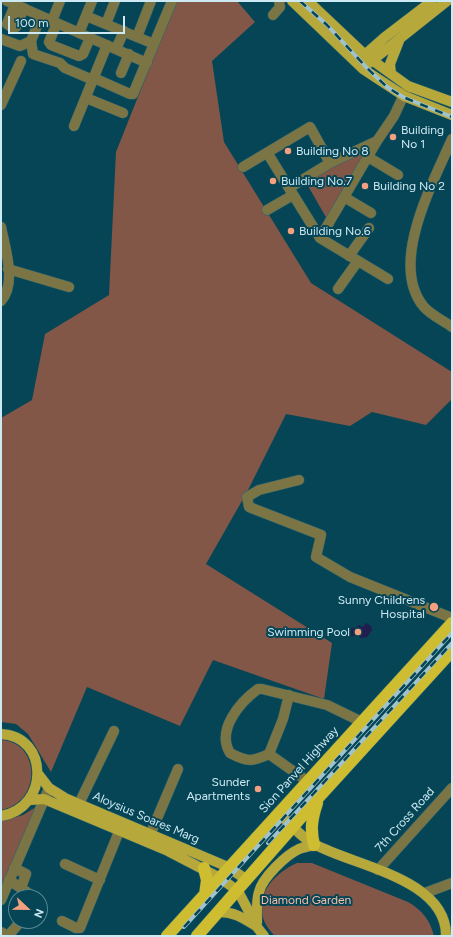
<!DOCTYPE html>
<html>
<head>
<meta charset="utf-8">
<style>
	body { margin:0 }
	#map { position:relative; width:453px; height:937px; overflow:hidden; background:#054555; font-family:Figtree,sans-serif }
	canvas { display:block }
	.frame { position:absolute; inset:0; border:2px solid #cde9f3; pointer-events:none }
	.north { position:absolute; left:8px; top:889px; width:40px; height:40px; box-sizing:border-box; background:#054555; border:1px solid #558794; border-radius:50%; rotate:112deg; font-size:11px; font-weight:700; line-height:16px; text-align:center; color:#cde9f3 }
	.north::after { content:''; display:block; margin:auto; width:14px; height:18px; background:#f2a080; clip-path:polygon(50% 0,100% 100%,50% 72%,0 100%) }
	.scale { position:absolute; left:8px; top:16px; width:117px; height:18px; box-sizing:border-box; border:2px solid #cde9f3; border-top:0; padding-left:5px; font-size:12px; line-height:14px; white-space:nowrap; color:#cde9f3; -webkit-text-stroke:3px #054555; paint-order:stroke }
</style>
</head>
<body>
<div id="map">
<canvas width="453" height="937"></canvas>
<div class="frame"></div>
<div class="north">N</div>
<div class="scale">100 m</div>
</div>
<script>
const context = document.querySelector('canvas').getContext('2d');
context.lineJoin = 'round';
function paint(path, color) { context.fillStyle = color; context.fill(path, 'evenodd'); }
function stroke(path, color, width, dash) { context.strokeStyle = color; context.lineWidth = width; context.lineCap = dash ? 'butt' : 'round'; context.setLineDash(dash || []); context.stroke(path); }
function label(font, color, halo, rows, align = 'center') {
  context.font = font + ' Figtree,sans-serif'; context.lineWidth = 4; context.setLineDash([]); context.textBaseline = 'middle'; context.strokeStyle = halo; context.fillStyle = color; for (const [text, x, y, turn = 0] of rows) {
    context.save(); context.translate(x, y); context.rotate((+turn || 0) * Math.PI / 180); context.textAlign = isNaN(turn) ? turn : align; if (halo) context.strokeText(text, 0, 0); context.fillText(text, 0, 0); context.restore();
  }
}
paint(new Path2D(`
	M176 1H237L255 22 212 61 224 142 311 283 452 372V399L426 425 372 412 350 426 286 414 247 492 206 564 332 643 324 699 213 660 180 726 87 687 51 772 28 734 16 724 1 722V418L32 400 45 334 109 295 116 152Z
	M375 138 327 219 304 179Z
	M1 740C41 742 42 803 1 810Z
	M36 807 1 890V821L23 815Z
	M297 863H312L408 902C422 910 430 920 434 936H275C247 908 266 877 297 863Z`), '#825747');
paint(new Path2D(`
	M366 623 371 626 372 630 367 637 361 638 356 635 350 637 346 636 345 633 348 628H355L359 625 363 627Z`), '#211d50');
const minor = new Path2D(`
	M7 1 147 63
	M15 5 7 24 13 28 16 27 24 8
	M273 15 280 7 279 1
	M41 16 31 41 33 54 60 63 65 68 93 80
	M86 16 154 44
	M52 21 60 1
	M57 23 49 42 51 45 79 56 83 54 90 38
	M106 24 115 1
	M79 33 92 1
	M137 37 151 1
	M1 39 20 46 31 41
	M116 49 124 31
	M121 73 129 54
	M94 78 130 94H133L172 1
	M86 98 123 113
	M1 105 21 61
	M74 126 107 45
	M452 139C433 183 388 264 424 307 431 315 444 321 452 327
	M377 141 330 163 289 188 320 238 377 141 394 116 408 86
	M268 154 289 188
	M368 157 398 175
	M243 167 310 127 330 163
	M344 197 371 213
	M267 210 293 195
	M1 227C5 248 17 283 1 301
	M320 238 388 279
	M349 256 369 228
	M8 269 69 287
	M338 289 358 261
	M299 480 259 490 247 497 249 507 321 535 316 557 350 577 452 618
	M289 695 283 719 269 754C252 762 247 762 230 753 216 730 240 702 258 689H262L327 705 362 722
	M269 754 307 781
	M76 810 114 731
	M147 842 178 769
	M65 864 100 880
	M14 868 26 874 21 888
	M378 870 452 788
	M9 880 34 897
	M425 893 452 883
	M1 900 49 788
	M62 921 76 928H80L122 824
	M1 932 8 936 21 921`);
const major = new Path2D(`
	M292 1 363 69 404 96 452 115
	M308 1 365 55 408 86 452 102
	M360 59 385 37 432 1
	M369 63 447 1
	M391 74 390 64 399 41
	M1 734C49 736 50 808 1 816
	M39 775 49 788 65 798 228 867 247 880
	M30 800 44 799 168 851 220 878 238 891 257 927 264 936
	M278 813C290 823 302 839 316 845 355 866 447 879 446 936
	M219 912C235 912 243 918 256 926
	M257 923C257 913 256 902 259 892 262 878 286 855 299 849 304 847 309 846 314 845`);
const highway = new Path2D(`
	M314 845C310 829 312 818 317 803
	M204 868 207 880 205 895
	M167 936 452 623
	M197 936 318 798 452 651`);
stroke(minor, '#296371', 11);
stroke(major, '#296371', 11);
stroke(highway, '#296371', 13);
stroke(minor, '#7b7444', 10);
stroke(major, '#b7a83b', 10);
stroke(highway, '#cebd31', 12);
const rail = new Path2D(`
	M300 1 327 25 367 68 387 87 403 97 452 117
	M268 843 452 643
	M184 927 452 633`);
stroke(rail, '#9fc3ce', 4);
stroke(rail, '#054555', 2.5, [8]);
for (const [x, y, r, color] of [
	[393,137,4,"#f2a080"],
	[288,151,4,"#f2a080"],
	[273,181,4,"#f2a080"],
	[365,186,4,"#f2a080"],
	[291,231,4,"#f2a080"],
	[434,607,5,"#f2a080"],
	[358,632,4,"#f2a080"],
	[258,789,4,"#f2a080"]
]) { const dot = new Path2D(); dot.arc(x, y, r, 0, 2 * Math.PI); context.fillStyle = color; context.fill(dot); stroke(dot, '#054555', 1.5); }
label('12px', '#cde9f3', '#054555', [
	["Building",401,130],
	["No 1",401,144],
	["Building No 8",296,151],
	["Building No.7",281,181],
	["Building No 2",373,186],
	["Building No.6",299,231],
	["Sunny Childrens",425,600,"right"],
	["Hospital",425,614,"right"],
	["Swimming Pool",350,632,"right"],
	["Sunder",250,782,"right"],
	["Apartments",250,796,"right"]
], 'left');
label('12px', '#cde9f3', '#054555', [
	["Sion Panvel Highway",299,770,-48],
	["Aloysius Soares Marg",146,818,23],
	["7th Cross Road",405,820,-48]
]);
label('12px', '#f7bea8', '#054555', [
	["Diamond Garden",306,900]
]);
</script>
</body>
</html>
